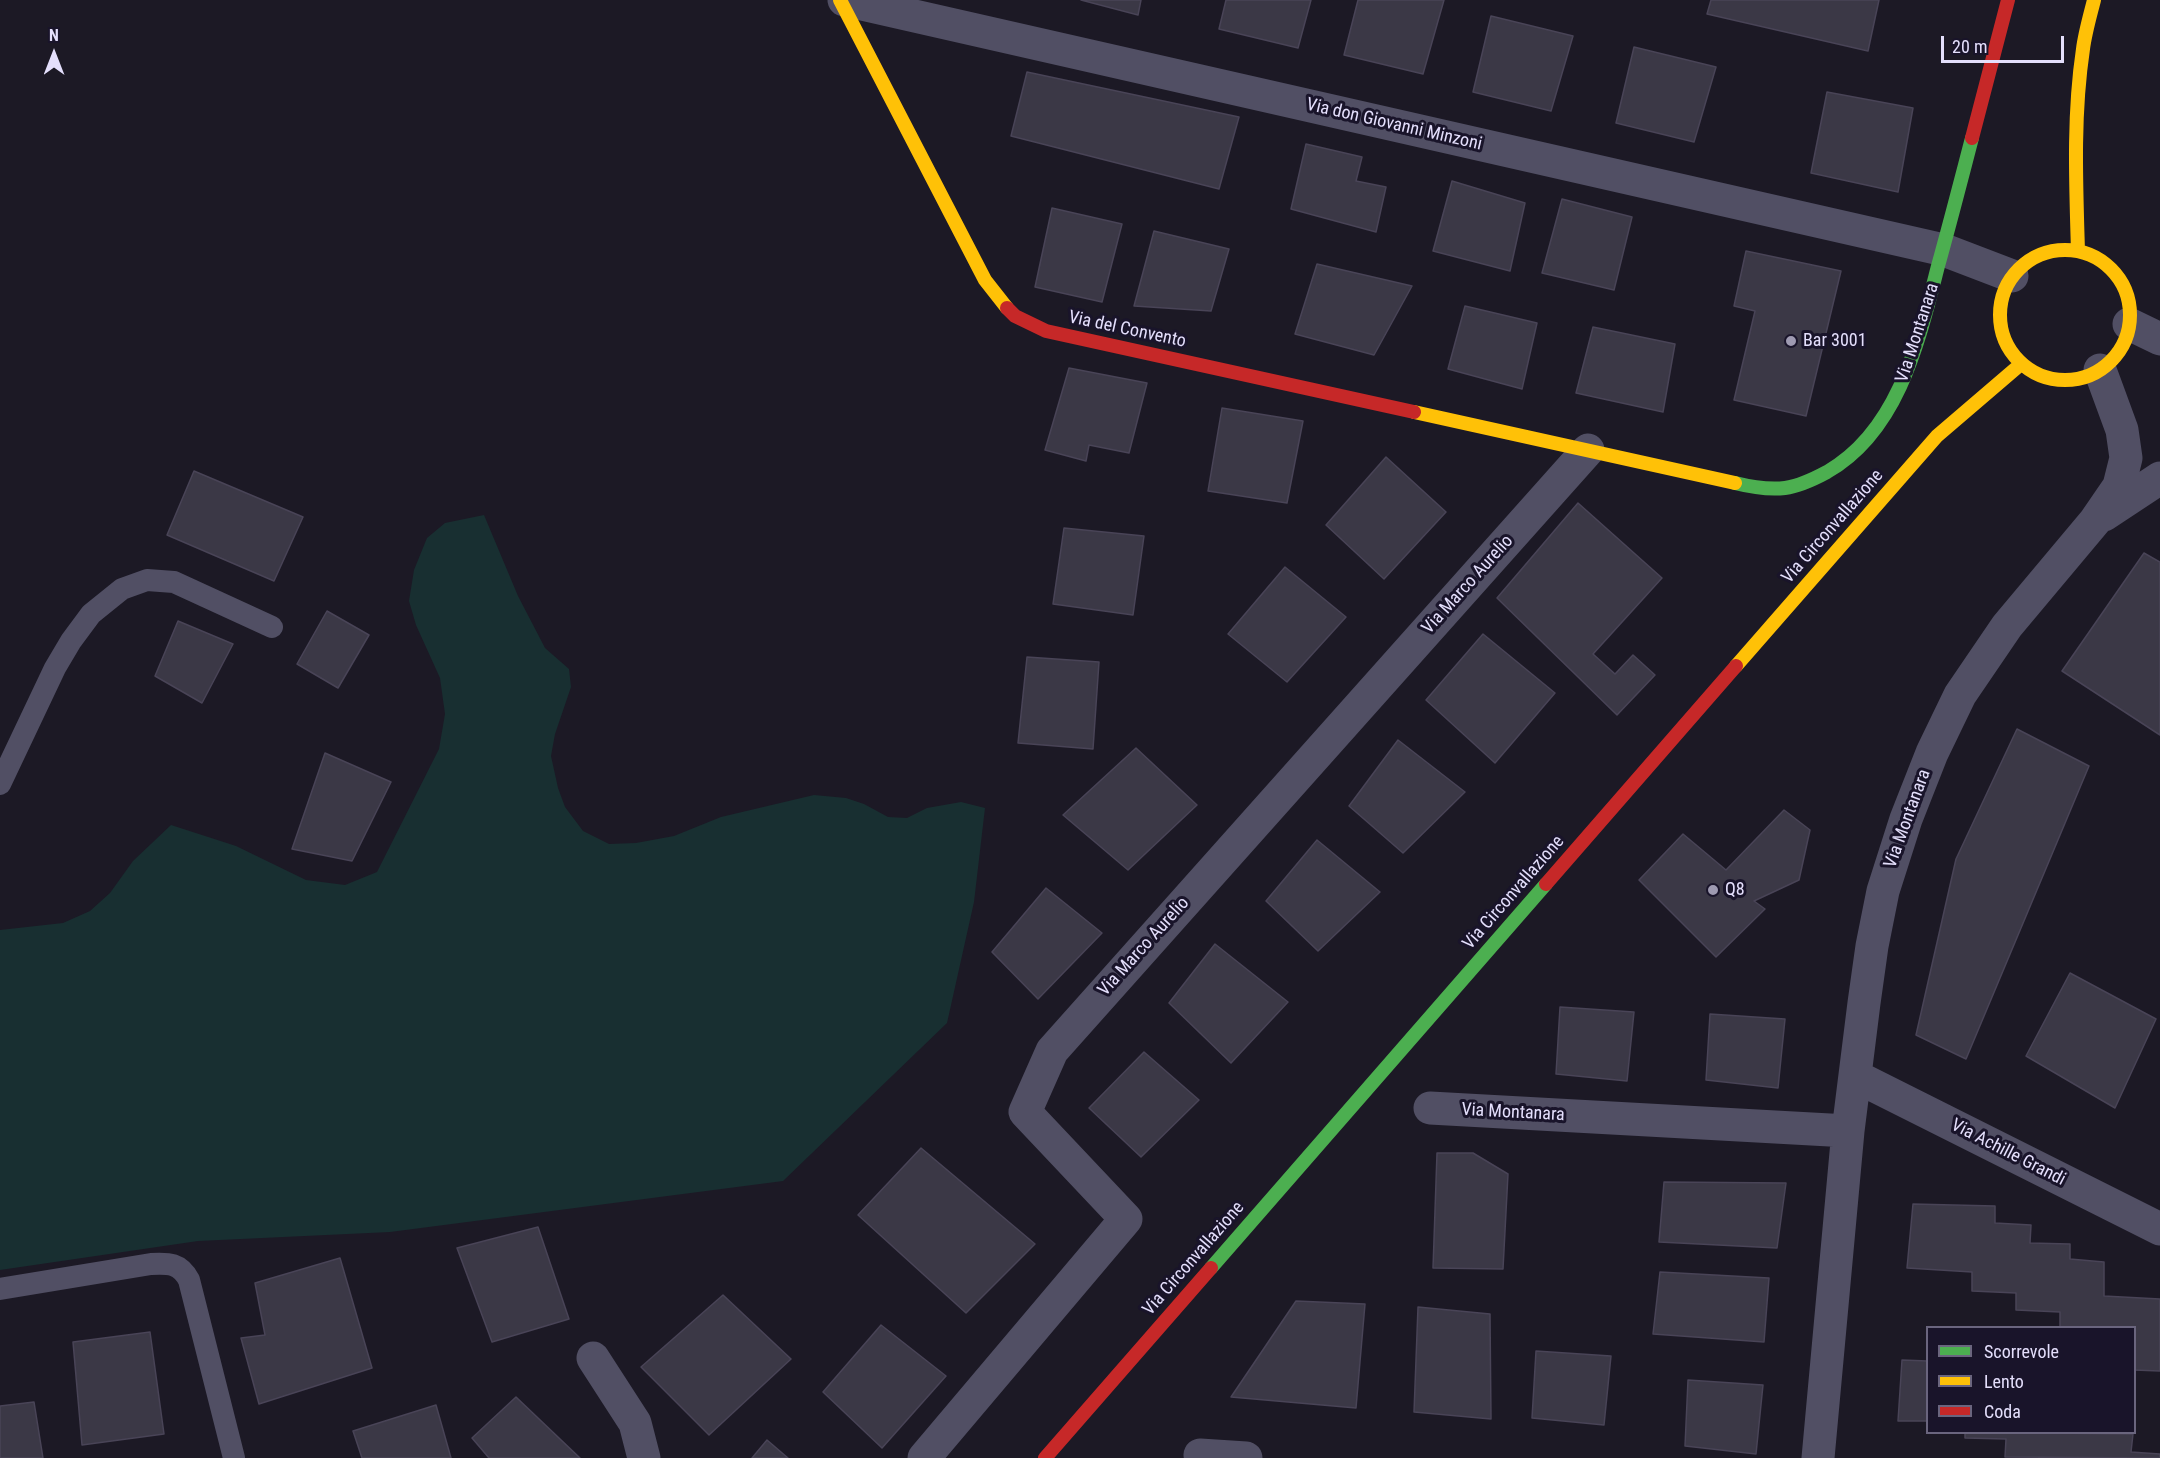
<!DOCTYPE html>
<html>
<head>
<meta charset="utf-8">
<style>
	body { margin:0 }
	#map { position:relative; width:2160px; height:1458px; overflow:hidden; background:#1c1925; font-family:"Roboto Condensed",sans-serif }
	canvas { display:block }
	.legend { position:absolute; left:1926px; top:1326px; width:210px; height:108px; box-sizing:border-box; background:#19142a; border:2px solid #6a657e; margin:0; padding:8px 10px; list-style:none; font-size:18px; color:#e4dffc }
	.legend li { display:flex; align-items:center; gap:12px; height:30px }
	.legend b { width:30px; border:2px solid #6a657e }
	.north { position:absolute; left:24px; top:24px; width:60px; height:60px; -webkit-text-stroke:4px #19142a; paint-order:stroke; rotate:0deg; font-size:16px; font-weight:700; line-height:24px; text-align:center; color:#e4dffc }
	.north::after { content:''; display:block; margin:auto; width:21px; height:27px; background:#e4dffc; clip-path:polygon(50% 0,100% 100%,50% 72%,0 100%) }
	.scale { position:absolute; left:1941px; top:36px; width:123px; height:27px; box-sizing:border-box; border:3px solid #e4dffc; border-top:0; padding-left:8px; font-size:18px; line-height:21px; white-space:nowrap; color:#e4dffc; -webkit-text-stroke:4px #19142a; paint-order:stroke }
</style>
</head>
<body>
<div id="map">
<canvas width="2160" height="1458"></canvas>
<ul class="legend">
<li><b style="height:8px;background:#4caf50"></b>Scorrevole</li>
<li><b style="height:8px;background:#ffc107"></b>Lento</li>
<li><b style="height:8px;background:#c62828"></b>Coda</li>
</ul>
<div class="north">N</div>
<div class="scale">20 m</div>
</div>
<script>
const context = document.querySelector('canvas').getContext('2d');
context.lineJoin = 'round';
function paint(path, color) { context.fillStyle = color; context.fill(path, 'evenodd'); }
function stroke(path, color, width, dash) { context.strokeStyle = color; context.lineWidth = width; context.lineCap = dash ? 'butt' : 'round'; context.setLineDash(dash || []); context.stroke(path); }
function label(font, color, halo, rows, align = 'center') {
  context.font = font + ' "Roboto Condensed",sans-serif'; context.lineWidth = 6; context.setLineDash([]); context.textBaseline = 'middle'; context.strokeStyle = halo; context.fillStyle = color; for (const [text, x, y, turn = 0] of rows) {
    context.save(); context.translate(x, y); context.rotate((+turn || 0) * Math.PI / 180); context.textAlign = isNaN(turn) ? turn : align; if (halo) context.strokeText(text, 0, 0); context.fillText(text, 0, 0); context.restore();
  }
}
paint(new Path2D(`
	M484 515 518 596 545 648 569 669 571 687 555 734 551 756 558 788 565 807 583 831 609 844 636 843 674 836 721 817 814 795 846 798 864 804 888 817 907 818 927 808 961 802 985 808 974 902 947 1023 783 1181 390 1232 198 1241 0 1270V930L63 923 90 911 110 893 133 861 171 825 236 846 306 880 345 885 377 872 439 749 445 714 440 678 416 625 409 601 414 570 427 538 445 523Z`), '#182f31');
const building = new Path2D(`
	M1081 0H1141L1138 15Z
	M1226 0H1311L1298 48 1219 29Z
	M1358 0H1444L1423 74 1344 55Z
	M1711 0H1879L1868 51 1707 14Z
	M1491 16 1573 36 1551 111 1473 92Z
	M1634 47 1716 67 1694 142 1616 123Z
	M1027 72 1239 117 1219 189 1011 136Z
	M1827 92 1913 108 1898 192 1811 173Z
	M1306 144 1362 157 1356 181 1386 187 1376 232 1291 209Z
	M1452 181 1525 203 1510 271 1433 251Z
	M1562 199 1632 217 1614 290 1542 273Z
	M1052 208 1122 224 1102 302 1035 287Z
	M1154 231 1229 249 1211 311 1134 306Z
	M1746 251 1841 271 1806 416 1734 400 1755 311 1734 306Z
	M1317 264 1412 286 1374 355 1295 334Z
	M1465 306 1537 323 1522 389 1448 369Z
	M1593 327 1675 344 1663 412 1576 393Z
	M1069 368 1147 383 1129 453 1089 445 1086 461 1045 450Z
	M1222 408 1303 421 1287 503 1208 491Z
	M1386 457 1446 512 1384 579 1326 525Z
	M194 471 303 517 274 581 167 535Z
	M1578 503 1662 578 1593 654 1615 674 1633 655 1655 675 1617 715 1497 598Z
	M1064 528 1144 536 1133 615 1053 604Z
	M2144 553 2160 562V735L2062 671Z
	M1285 567 1346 617 1287 682 1228 634Z
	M327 611 369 635 338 688 297 664Z
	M178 621 233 644 202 703 155 676Z
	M1483 634 1555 693 1495 763 1426 700Z
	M1027 657 1099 662 1093 749 1018 743Z
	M2017 729 2089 766 1966 1059 1916 1035 1956 859Z
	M1398 740 1465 792 1403 853 1349 806Z
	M1136 748 1197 805 1128 870 1063 815Z
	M325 753 391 782 352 861 292 849Z
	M1784 810 1810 830 1799 880 1754 901 1765 909 1716 957 1639 880 1683 834 1726 870Z
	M1317 840 1380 892 1318 951 1266 901Z
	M1046 888 1102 933 1038 999 992 952Z
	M1215 944 1288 1002 1231 1063 1169 1003Z
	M2070 973 2156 1019 2115 1108 2026 1056Z
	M1560 1007 1634 1012 1627 1081 1556 1074Z
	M1710 1014 1785 1019 1778 1088 1706 1080Z
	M1144 1052 1199 1100 1141 1157 1089 1108Z
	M921 1148 1035 1244 966 1313 858 1215Z
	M1437 1153H1473L1508 1174 1503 1269 1433 1268Z
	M1664 1182 1786 1183 1777 1248 1659 1242Z
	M1913 1204 1995 1206V1223L2031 1225 2030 1243 2070 1244V1259L2104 1262V1296L2160 1299V1371L2134 1370V1328H2060V1312L2016 1310V1293L1972 1291V1272L1907 1268Z
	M538 1227 569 1319 492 1342 457 1248Z
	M340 1258 372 1368 259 1404 241 1338 265 1335 255 1283Z
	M1660 1272 1769 1278 1764 1342 1653 1334Z
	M723 1295 791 1359 709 1435 641 1367Z
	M1296 1301 1365 1304 1356 1408 1231 1397Z
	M1418 1307 1490 1314 1491 1419 1414 1412Z
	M881 1325 946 1376 882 1448 823 1392Z
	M150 1332 164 1434 82 1445 73 1342Z
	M1536 1351 1611 1356 1604 1425 1532 1418Z
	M1902 1360 1928 1361V1421H1898Z
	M1688 1380 1763 1385 1756 1454 1685 1446Z
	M516 1397 580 1458H489L472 1438Z
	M34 1402 43 1458H0V1406Z
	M436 1405 451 1458H362L353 1431Z
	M1965 1432 2133 1434 2131 1452 2160 1454V1458L2005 1457 2006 1439 1965 1438Z
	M767 1440 788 1458H752Z`);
paint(building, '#3b3846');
stroke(building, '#494457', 1.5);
stroke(new Path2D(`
	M0 784 55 668 71 641 91 614 122 589 147 580 174 582 272 627
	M0 1289 151 1264C169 1263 180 1263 189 1280L234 1458`), '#514f64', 22);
stroke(new Path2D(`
	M844 0 1944 250 2012 276
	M2129 324 2160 339
	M2104 515 2160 478
	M1855 1076 2160 1229
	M1430 1108 1848 1131
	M593 1358 635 1423 644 1458
	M1200 1455 1246 1458
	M924 1458 1126 1219 1025 1112 1052 1051 1588 450
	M1818 1458 1848 1131 1864 1003 1872 946 1883 891 1906 819 1932 753 1960 695 2007 626 2095 521 2119 486 2126 458 2122 430 2100 370`), '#514f64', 33);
stroke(new Path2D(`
	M1735 483C1751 487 1768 490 1785 488 1800 486 1814 479 1827 472 1899 431 1919 340 1938 266 1950 223 1961 180 1972 138
	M1211 1268 1546 884`), '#4caf50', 14);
stroke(new Path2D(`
	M840 0 985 280 1007 308
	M2000 315a65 65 0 1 1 130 0a65 65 0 1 1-130 0Z
	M2078 251C2076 184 2073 116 2083 49 2085 33 2090 16 2094 0
	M1414 412 1735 483
	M1736 666 1937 436 2021 364`), '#ffc107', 14);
stroke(new Path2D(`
	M1972 138 2008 0
	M1007 308 1015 316 1046 331 1414 412
	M1546 884 1736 666
	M1045 1458 1211 1268`), '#c62828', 14);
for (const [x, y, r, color] of [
	[1791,341,6,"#9e9ab1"],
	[1713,890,6,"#9e9ab1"]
]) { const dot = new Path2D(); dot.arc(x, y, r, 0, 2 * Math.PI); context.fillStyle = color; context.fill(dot); stroke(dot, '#19142a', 2); }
label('18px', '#e4dffc', '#19142a', [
	["Via don Giovanni Minzoni",1394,125,13],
	["Via del Convento",1127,330,12],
	["Via Montanara",1918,333,-72],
	["Via Circonvallazione",1833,527,-49],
	["Via Marco Aurelio",1468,585,-48],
	["Via Montanara",1908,819,-70],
	["Via Circonvallazione",1514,893,-49],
	["Via Marco Aurelio",1144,947,-48],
	["Via Montanara",1513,1113,3],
	["Via Achille Grandi",2008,1153,27],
	["Via Circonvallazione",1194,1259,-49]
]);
label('18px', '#e4dffc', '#19142a', [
	["Bar 3001",1803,341],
	["Q8",1725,890]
], 'left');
</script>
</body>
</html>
